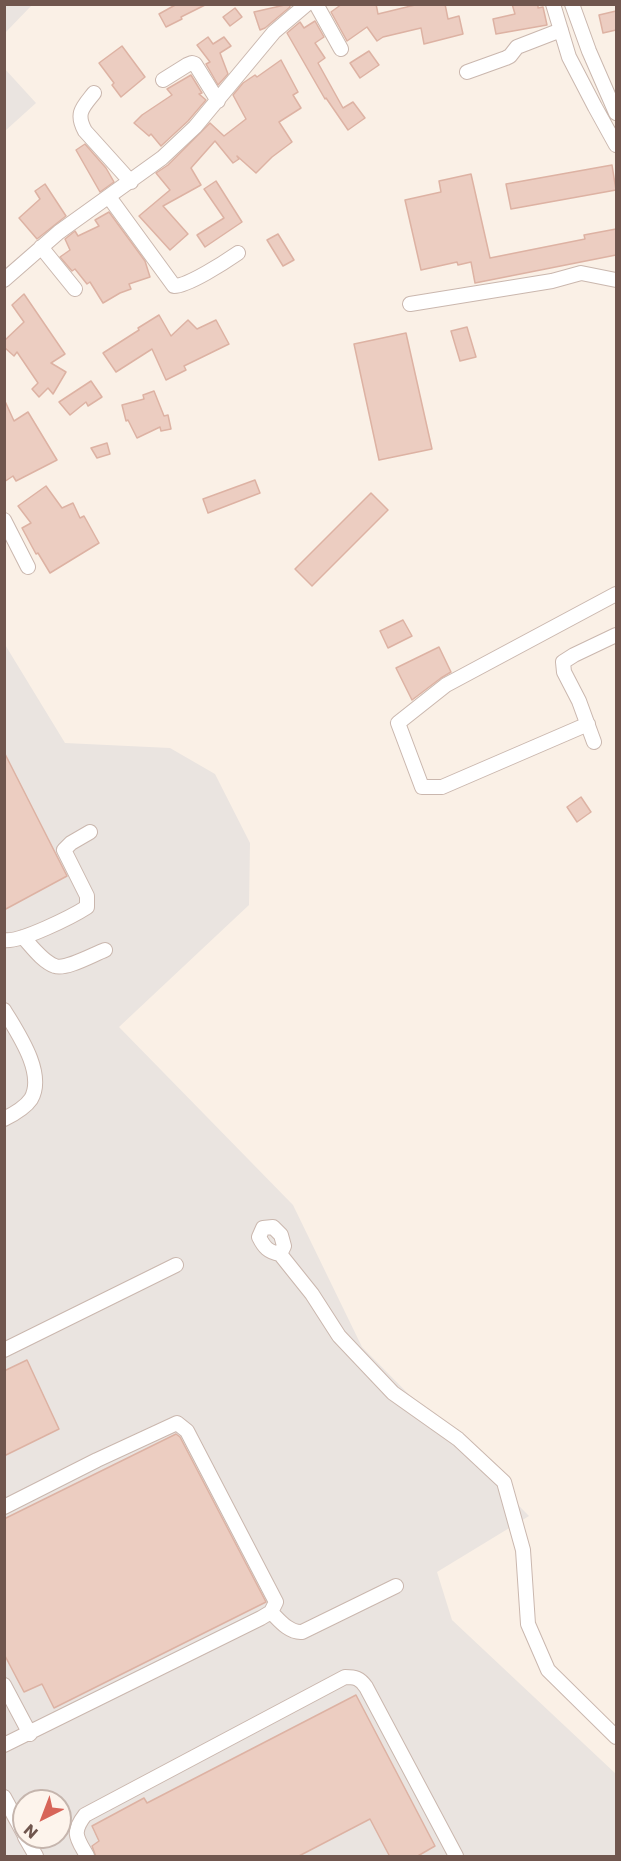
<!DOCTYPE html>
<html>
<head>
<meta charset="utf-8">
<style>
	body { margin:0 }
	#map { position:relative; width:621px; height:1861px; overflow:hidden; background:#faf0e6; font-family:Poppins,sans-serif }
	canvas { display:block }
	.frame { position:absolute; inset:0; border:6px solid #70564e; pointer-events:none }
	.north { position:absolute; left:12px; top:1789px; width:60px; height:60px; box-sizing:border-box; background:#fdf4ec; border:2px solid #c5b5ad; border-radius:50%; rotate:222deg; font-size:16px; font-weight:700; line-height:24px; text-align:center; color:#70564e }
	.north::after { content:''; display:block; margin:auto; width:21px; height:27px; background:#d76559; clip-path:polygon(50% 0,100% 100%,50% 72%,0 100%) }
</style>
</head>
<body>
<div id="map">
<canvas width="621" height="1861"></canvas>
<div class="frame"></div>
<div class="north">N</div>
</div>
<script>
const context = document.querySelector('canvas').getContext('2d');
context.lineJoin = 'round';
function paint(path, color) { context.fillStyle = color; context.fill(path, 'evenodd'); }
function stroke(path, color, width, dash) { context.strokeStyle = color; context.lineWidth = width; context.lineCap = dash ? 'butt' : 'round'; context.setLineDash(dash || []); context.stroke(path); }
paint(new Path2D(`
	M5 4 32 5 5 33 4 5Z
	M4 68 36 103 5 131H4Z
	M4 643 65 743 170 748 215 774 250 843 249 905 119 1027 293 1205 362 1347 529 1516 437 1572 452 1620 616 1774V1856H5ZM24 1801H60V1837H24Z`), '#eae4e0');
const building = new Path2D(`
	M177 4H207L181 17 182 19 166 27 159 14Z
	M289 4 290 7 265 28 260 30 254 12Z
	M342 4H376L378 14 419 4H445L448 19 459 16 463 34 424 44 421 28 383 37 377 41 367 27 347 41 331 12Z
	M512 4H538V8L543 7 547 25 496 34 493 19 515 14Z
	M235 8 242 17 230 26 223 17Z
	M616 11V30L603 33 599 15Z
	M315 21 324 37 315 43 325 58 318 63 343 108 353 102 365 118 348 130 326 98 325 99 287 33 300 22 304 28Z
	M208 37 213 44 224 37 231 46 220 53 228 74 218 85 206 64 210 62 197 45Z
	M122 46 145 77 121 97 112 85 114 83 99 63Z
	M369 51 379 65 360 78 350 63Z
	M281 60 298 92 293 95 301 108 279 122 292 142 272 157 256 173 237 156 239 159 233 163 215 141 191 168 201 185 163 206 188 234 170 250 139 216 170 190 156 173 168 165 210 123 224 136 246 119 233 95 243 83 255 75 257 77Z
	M191 75 202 93 199 94 206 100 188 121 161 146 151 134 149 136 134 123 142 115 172 95 167 89Z
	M85 144 106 168 114 182 100 192 76 150Z
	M612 165 616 190 511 209 506 184Z
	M471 174 490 258 585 239 584 235 616 229V255L475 283 471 262 458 265 457 262 421 270 405 200 441 192 439 181Z
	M216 181 242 222 205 247 197 235 224 218 204 189Z
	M45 184 66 216 37 239 19 218 40 199 35 191Z
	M109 212 145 261 150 277 129 284 131 289 120 293 103 303 90 282 87 284 75 269 72 271 60 257 70 250 65 239 75 231 78 236 99 226 95 220Z
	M278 234 294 260 283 266 267 240Z
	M24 294 65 354 51 363 66 372 53 394 48 388 39 397 32 389 38 383 17 352 14 356 4 347V341L24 322 12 305Z
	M159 315 171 336 188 320 197 329 216 320 229 344 184 366 186 370 166 380 152 349 116 372 103 353 139 330 138 328Z
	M467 327 476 357 460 361 451 331Z
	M406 333 432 449 379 460 354 344Z
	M91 381 102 397 88 406 86 402 70 415 59 402Z
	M154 391 164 416 168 415 171 429 161 431 160 427 137 438 128 420 126 421 122 405 144 399 143 395Z
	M4 399 14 421 28 412 57 460 16 481 13 476 4 482Z
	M107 443 110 454 97 458 91 448Z
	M255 480 260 493 208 513 203 499Z
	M46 486 62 508 73 503 80 518 84 516 99 543 50 573 38 553 36 554 22 528 31 523 18 506Z
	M371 493 388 510 312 586 295 569Z
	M403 620 412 636 388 648 380 631Z
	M439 647 451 672 441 678 412 700 396 668Z
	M4 752 67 876 4 910Z
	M581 797 591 812 577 822 567 807Z
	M27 1360 59 1429 4 1456V1371Z
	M176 1434 180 1437 266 1602 54 1708 42 1684 24 1692 4 1654V1519Z
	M356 1695 435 1846 416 1857H390L370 1819 297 1857H96L92 1846 99 1841 92 1826 144 1798 147 1803Z`);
paint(building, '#eccdc1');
stroke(building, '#ddb2a3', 1.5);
const minor = new Path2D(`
	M316 4 341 49
	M553 4 569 57 595 107 616 145
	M572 4 589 51 616 113
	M467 72 506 58 510 56 517 47 561 30
	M163 80 187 65 192 63 195 64 218 101
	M94 93C83 107 75 113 85 131L131 182
	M109 197 174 286C188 286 225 262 238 253
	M41 247 75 289
	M4 280 59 232 162 158 195 127 274 32 307 4
	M410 304 552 281 581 273 616 280
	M4 520 28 567
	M588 724 442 787H422L398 723 446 685 616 594
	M594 742 579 701 564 672 563 662 574 655 616 635
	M23 937C32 947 43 962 55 966 66 970 94 954 105 950
	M4 940C20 943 73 916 87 907V896L64 850 71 843 90 832
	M4 1010C17 1032 46 1073 31 1099 25 1108 14 1114 4 1119
	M280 1254 284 1246 281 1235 273 1227 263 1228 259 1237C264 1247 268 1252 280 1254L312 1294 339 1336 393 1393 458 1439 504 1482 523 1550 528 1624 548 1670 616 1737
	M4 1350 176 1265
	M4 1507 97 1460 177 1423 187 1431 276 1602 271 1612 261 1618 4 1745
	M271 1612C279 1620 289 1633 302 1632L396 1586
	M4 1685 30 1734
	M4 1797 24 1834
	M25 1837 36 1856
	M87 1856C77 1838 71 1833 85 1815L345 1677C355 1677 360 1678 366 1687L456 1856`);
stroke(minor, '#cab7ae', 16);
stroke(minor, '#fff', 14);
</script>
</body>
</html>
